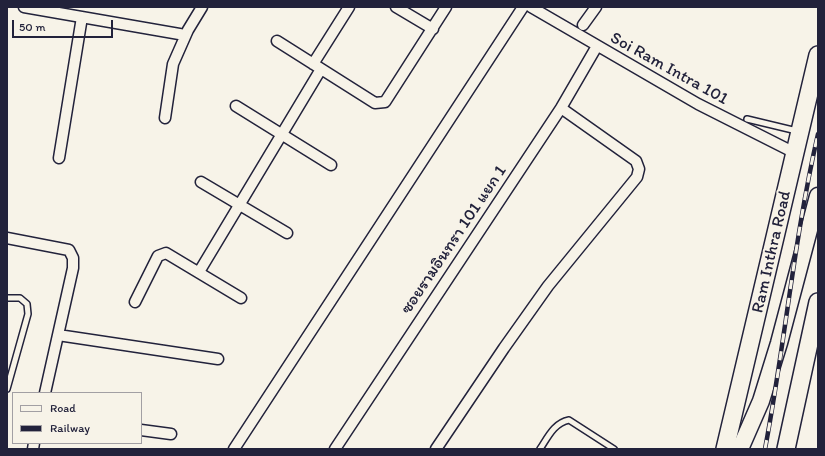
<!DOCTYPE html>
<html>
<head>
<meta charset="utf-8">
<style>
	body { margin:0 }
	#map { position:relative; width:825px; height:456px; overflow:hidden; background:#f7f3e8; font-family:Itim,sans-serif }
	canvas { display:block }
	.frame { position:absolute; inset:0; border:8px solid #22223b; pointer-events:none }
	.legend { position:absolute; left:12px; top:392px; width:130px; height:52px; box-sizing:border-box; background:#f7f3e8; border:1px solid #a29fa3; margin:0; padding:5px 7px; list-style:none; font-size:12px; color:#22223b }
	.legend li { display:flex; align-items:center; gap:8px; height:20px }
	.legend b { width:20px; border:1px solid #a29fa3 }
	.scale { position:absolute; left:12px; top:20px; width:101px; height:18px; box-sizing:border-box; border:2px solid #22223b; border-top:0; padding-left:5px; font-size:12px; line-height:14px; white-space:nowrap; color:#22223b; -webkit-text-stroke:3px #f7f3e8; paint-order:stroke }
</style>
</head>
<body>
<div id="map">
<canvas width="825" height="456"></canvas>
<div class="frame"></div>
<ul class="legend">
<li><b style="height:5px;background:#f7f3e8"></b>Road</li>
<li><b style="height:5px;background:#22223b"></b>Railway</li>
</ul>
<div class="scale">50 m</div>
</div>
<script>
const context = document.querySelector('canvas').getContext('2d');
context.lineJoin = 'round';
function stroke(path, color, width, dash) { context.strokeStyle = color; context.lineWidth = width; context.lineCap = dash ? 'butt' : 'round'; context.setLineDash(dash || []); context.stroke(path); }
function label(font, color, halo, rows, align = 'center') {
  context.font = font + ' Itim,"Playpen Sans Thai",sans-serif'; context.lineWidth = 4; context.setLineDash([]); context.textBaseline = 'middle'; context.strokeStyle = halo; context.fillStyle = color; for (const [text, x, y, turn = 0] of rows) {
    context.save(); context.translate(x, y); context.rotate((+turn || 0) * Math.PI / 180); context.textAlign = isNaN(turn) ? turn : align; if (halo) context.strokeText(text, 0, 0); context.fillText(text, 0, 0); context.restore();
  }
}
const service = new Path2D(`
	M747 119 797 131
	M7 298H20L27 304 28 314 7 389
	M540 449C548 437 554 423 569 420L614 449`);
const minor = new Path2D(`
	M24 7 185 35
	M396 7 433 29
	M531 7 698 104 795 153
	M583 25 596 7
	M277 41 375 103 385 102 446 7
	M313 64 349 7
	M236 106 331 165
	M165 118 173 64 188 30 202 7
	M59 158 82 17
	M201 182 287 233
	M7 238 69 250 73 258V268L45 393
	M199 272 321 69
	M135 302 158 256 166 253 241 298
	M58 335 218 359
	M141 430 171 434
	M33 449 34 443
	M234 449 523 7
	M335 449 561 108 597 46
	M436 449 504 348 548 286 637 177 639 169 636 161 561 108`);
const primary = new Path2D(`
	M740 449 761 401 779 343 818 196`);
const trunk = new Path2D(`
	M725 449 818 55
	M786 449 818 302`);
stroke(service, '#22223b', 8);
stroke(minor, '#22223b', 13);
stroke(primary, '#22223b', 19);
stroke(trunk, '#22223b', 20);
stroke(service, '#f7f3e8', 5);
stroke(minor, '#f7f3e8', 10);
stroke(primary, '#f7f3e8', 16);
stroke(trunk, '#f7f3e8', 17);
const rail = new Path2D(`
	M765 449C785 344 794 238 818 134`);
stroke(rail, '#22223b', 4.5);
stroke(rail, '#f7f3e8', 3, [9]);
label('17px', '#22223b', '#f7f3e8', [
	["Soi Ram Intra 101",669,69,29],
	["ซอยรามอินทรา 101 แยก 1",454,240,-56],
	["Ram Inthra Road",772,252,-77]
]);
</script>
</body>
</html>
